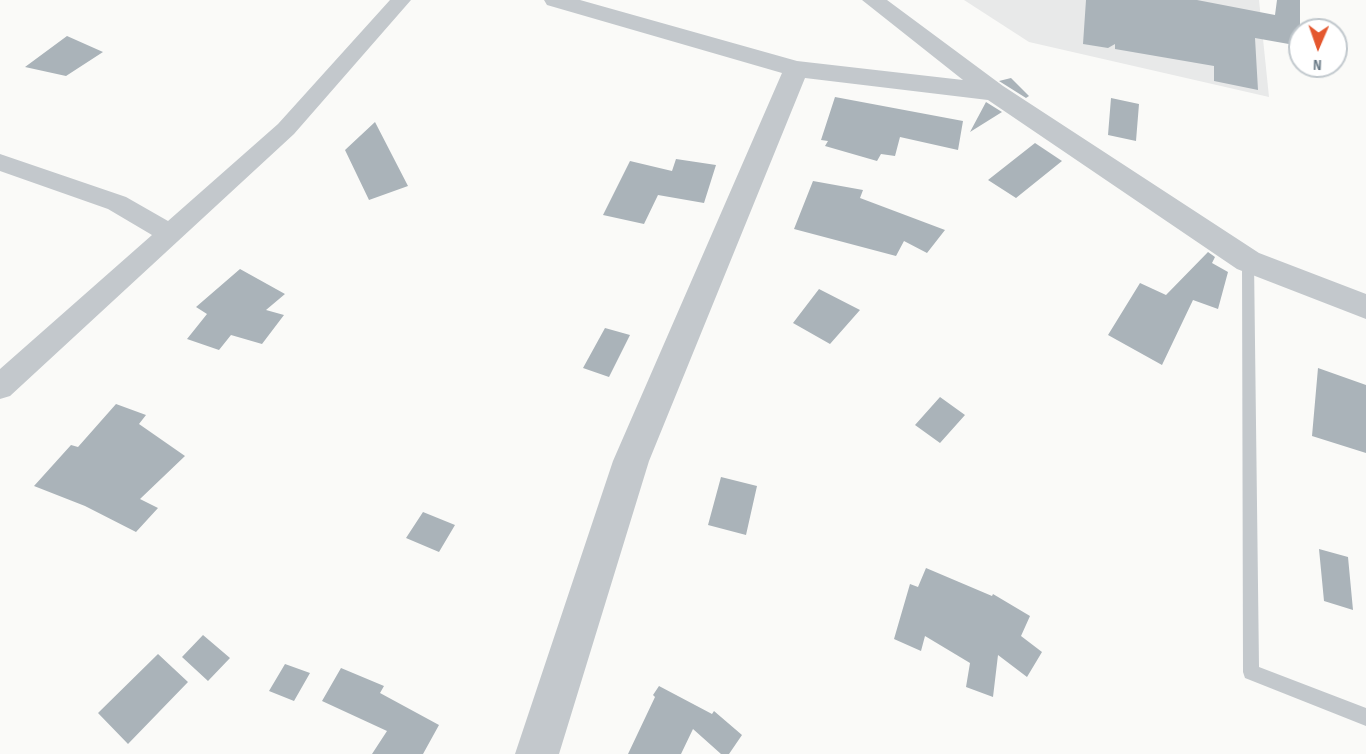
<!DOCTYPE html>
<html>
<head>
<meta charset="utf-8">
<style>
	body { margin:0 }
	#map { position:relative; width:1366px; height:754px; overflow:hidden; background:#fafaf8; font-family:"Sofia Sans Condensed",sans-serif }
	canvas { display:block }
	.north { position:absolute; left:1288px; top:18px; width:60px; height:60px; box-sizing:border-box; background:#fff; border:2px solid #c1c8cd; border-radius:50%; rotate:182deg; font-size:16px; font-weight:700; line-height:24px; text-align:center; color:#657683 }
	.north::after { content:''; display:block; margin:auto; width:21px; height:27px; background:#e4572e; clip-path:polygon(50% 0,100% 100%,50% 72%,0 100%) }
</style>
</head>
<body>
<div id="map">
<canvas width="1366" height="754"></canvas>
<div class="north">N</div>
</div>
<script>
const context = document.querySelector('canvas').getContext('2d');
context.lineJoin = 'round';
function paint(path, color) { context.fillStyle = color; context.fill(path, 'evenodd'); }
paint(new Path2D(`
	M964 0H1259L1269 97 1029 42Z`), '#e8e9e9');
paint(new Path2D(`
	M1086 0H1197L1275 15 1277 0H1300V46L1255 38 1258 90 1214 81V66L1115 49V44L1108 48 1083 44Z
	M67 36 103 52 66 76 25 67Z
	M1011 78 1029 96 1026 98 999 81Z
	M835 97 963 121 958 150 900 137 895 156 881 154 877 161 825 146 828 141 821 140Z
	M1111 98 1139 104 1136 141 1108 135Z
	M986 102 1002 112 970 132Z
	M375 122 408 186 369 200 345 150Z
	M1035 143 1062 161 1016 198 988 180Z
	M676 159 716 165 704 203 658 195 644 224 603 215 630 161 672 171Z
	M813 181 863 190 860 198 945 230 927 253 904 241 896 256 794 229Z
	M1208 252 1215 257 1212 263 1228 272 1218 309 1193 300 1162 365 1108 335 1140 283 1166 295Z
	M240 269 285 294 266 310 284 315 262 344 231 335 219 350 187 339 207 314 196 307Z
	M819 289 860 310 830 344 793 323Z
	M605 328 630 335 609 377 583 368Z
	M1318 368 1366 385V453L1312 436Z
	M940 397 965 415 940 443 915 425Z
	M116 404 146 415 139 424 185 456 140 499 158 508 136 532 85 506 34 486 71 445 78 447Z
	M721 477 757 486 746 535 708 525Z
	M423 512 455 525 439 552 406 538Z
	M1319 549 1348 557 1353 610 1324 601Z
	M926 568 992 596 993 594 1030 616 1021 636 1042 652 1027 677 998 655 993 697 966 687 970 663 925 636 921 651 894 639 910 584 918 587Z
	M203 635 230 658 208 681 182 657Z
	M158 654 188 682 128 744 98 713Z
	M285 664 310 673 294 701 269 691Z
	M341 668 384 686 380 693 439 725 423 754H372L387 731 322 701Z
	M659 686 712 714 714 711 742 735 729 754H721L693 729 681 754H628L655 697 653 695Z`), '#aab3b9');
paint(new Path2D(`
	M1248 256 1254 261 1259 667 1366 708V726L1245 678 1243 672 1242 261Z`), '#c3c8cc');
paint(new Path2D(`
	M390 0H411L294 134 10 396 0 399V369L152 235 108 209 0 171V154L126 197 168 221 278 124Z`), '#c3c8cc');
paint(new Path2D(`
	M544 0H580L797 61 963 80 862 0H887L1003 86 1259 253 1366 294V319L1237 269 988 100 805 78 649 461 559 754H515L613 461 782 73 547 5Z`), '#c3c8cc');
</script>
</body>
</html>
